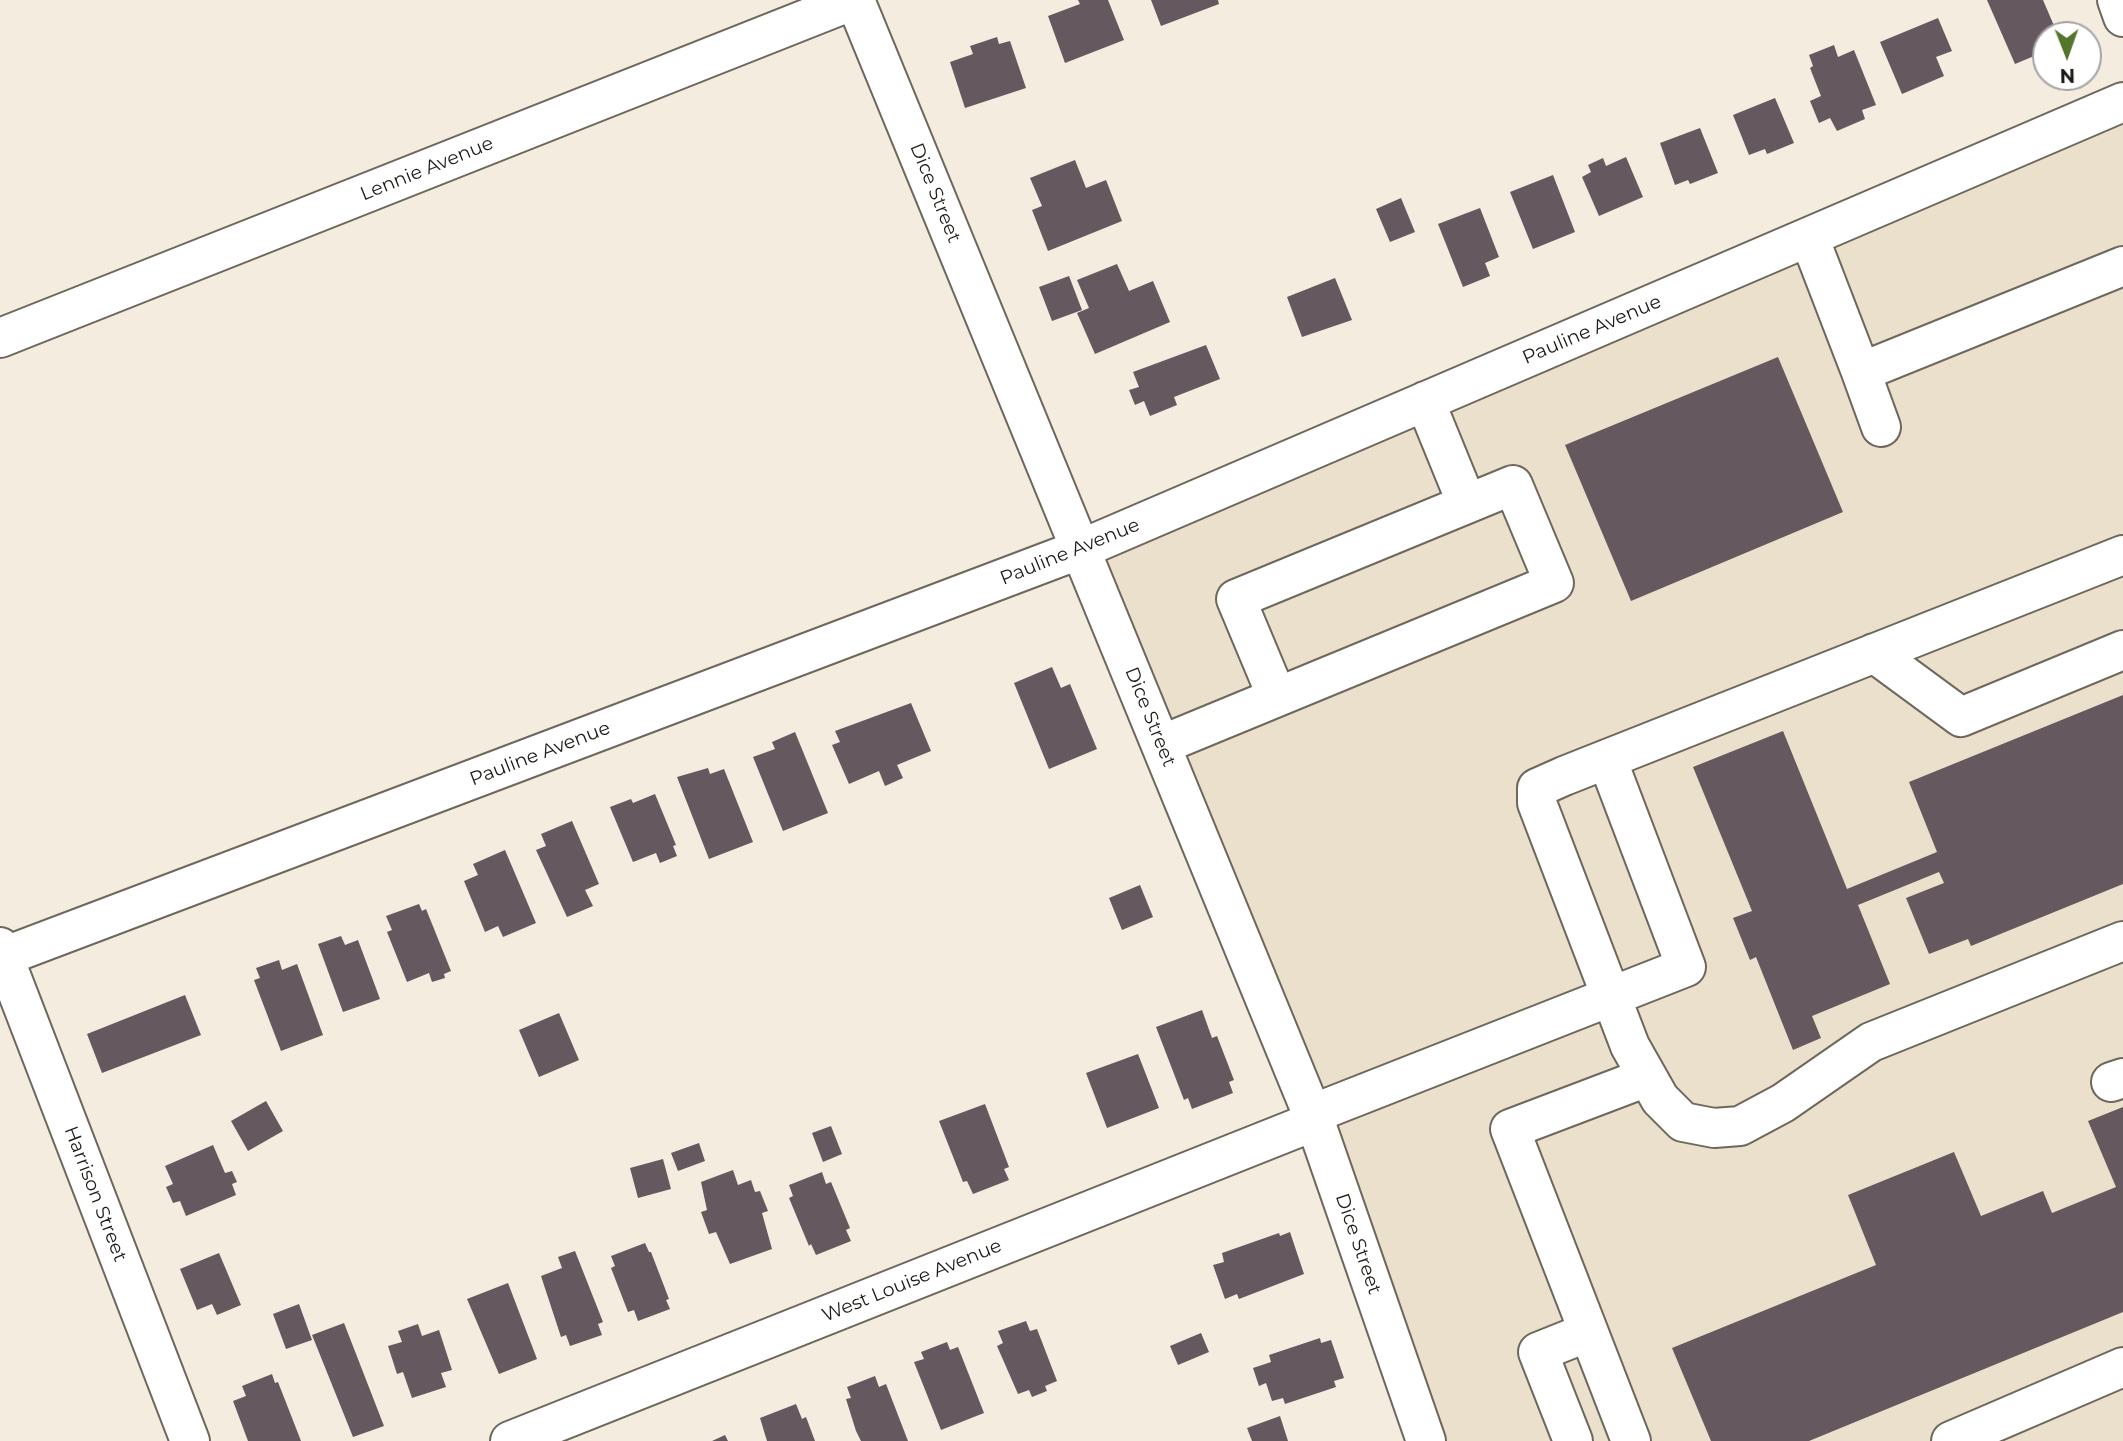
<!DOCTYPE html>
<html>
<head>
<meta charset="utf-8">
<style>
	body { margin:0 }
	#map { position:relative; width:2123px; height:1441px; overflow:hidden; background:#f3ecdf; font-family:Montserrat,sans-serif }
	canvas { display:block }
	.north { position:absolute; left:2032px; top:21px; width:70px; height:70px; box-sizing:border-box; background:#fff; border:2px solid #a5a4a2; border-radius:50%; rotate:179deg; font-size:19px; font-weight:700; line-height:28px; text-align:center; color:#1e1b17 }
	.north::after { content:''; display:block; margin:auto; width:24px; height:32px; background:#54752c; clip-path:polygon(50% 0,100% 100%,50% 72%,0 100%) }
</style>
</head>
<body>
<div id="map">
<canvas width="2123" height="1441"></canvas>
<div class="north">N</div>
</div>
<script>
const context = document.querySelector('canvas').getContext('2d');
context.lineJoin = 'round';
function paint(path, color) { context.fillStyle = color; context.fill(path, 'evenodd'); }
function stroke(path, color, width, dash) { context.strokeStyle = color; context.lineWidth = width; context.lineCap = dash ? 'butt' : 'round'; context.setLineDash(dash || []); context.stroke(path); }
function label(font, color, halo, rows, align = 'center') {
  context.font = font + ' Montserrat,sans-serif'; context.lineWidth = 7; context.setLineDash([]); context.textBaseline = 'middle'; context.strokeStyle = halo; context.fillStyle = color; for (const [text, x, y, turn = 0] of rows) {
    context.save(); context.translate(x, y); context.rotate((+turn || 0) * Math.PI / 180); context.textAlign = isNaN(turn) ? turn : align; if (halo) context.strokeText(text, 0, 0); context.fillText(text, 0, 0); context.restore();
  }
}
paint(new Path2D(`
	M2123 102V1441H1419L1081 549Z`), '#ebe0cc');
paint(new Path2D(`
	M1078 0H1108L1124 40 1065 63 1048 16 1080 4Z
	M1151 0H1218L1219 4 1161 26Z
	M1987 0H2043L2058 35H2046V51L2015 64Z
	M1938 18 1952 51 1936 57 1944 76 1902 94 1880 42Z
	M997 37 999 44 1010 41 1026 88 965 108 950 62 973 54 970 46Z
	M1834 45 1838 57 1854 50 1876 105 1862 110 1865 119 1837 131 1830 118 1819 123 1810 101 1821 96 1810 68 1813 66 1809 55Z
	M1775 98 1794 143 1767 154 1765 149 1749 155 1733 115Z
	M1700 128 1718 173 1690 184 1688 180 1675 185 1660 143Z
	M1626 157 1643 197 1599 216 1582 177 1591 172 1588 165 1603 158 1606 166Z
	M1075 160 1086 188 1106 180 1122 221 1048 251 1032 210 1042 206 1030 178Z
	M1553 175 1575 232 1533 249 1510 192Z
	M1401 198 1415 232 1390 242 1376 209Z
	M1480 208 1499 257 1485 263 1490 276 1463 287 1438 224Z
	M1117 264 1129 291 1153 281 1170 322 1095 354 1077 313 1089 308 1077 280Z
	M1069 276 1082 310 1052 321 1039 287Z
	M1335 278 1352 320 1302 337 1287 297Z
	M1206 345 1220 379 1174 397 1177 405 1150 416 1144 401 1135 405 1129 390 1139 387 1133 372Z
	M1778 357 1843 512 1631 601 1565 445Z
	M1052 667 1061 688 1070 684 1097 749 1049 769 1014 683Z
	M2123 695V884L1971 946 1968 939 1929 954 1906 898 1944 883 1939 872 1858 905 1890 984 1812 1016 1821 1038 1793 1050 1756 957 1750 960 1733 918 1752 911 1693 767 1783 731 1847 889 1937 852 1909 782Z
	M911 703 931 751 897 765 903 778 885 786 879 771 849 784 832 745 840 742 835 731Z
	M795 732 828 813 783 831 753 757 775 749 772 742Z
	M708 768 710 774 724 769 753 842 709 859 677 777Z
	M655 794 676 845 673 846 677 856 660 863 656 853 633 862 610 807 631 799 633 803Z
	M572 821 599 884 585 890 593 906 567 917 536 850 546 846 541 834Z
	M505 850 536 923 503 937 498 926 485 932 464 881 478 875 473 864Z
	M1140 885 1153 917 1122 930 1109 898Z
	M419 904 422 911 426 909 451 971 444 974 445 978 432 982 429 973 407 982 387 932 392 930 386 916Z
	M341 936 345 945 358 940 380 999 343 1012 318 944Z
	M279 960 282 970 297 964 323 1035 281 1051 254 980 260 978 256 968Z
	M185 995 201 1035 102 1073 87 1034Z
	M1202 1010 1212 1038 1217 1036 1234 1080 1229 1082 1233 1093 1192 1109 1188 1098 1184 1100 1156 1027Z
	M559 1013 579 1060 539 1077 519 1030Z
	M1138 1054 1159 1108 1107 1128 1086 1073Z
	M266 1101 283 1131 248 1151 231 1121Z
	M985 1104 1009 1167 1004 1169 1009 1180 973 1194 967 1181 963 1182 939 1121Z
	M2123 1107V1312L1809 1441H1711L1672 1348 1876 1265 1848 1195 1954 1152 1981 1216 2043 1191 2052 1213 2116 1187 2088 1121Z
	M831 1126 842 1154 823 1162 812 1133Z
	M699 1143 705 1161 678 1171 671 1153Z
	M213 1145 225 1173 232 1171 237 1182 232 1184 236 1195 186 1216 180 1201 173 1203 166 1187 173 1184 165 1166Z
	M663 1159 671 1189 638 1198 630 1168Z
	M733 1170 738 1185 751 1180 755 1192 760 1191 768 1211 762 1213 772 1249 730 1264 716 1232 709 1234 701 1212 707 1210 701 1182Z
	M822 1172 826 1184 831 1182 850 1228 846 1230 851 1241 816 1255 811 1244 809 1246 789 1198 793 1196 789 1185Z
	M1290 1232 1304 1274 1239 1299 1237 1294 1225 1299 1213 1265 1224 1262 1222 1253 1279 1233 1280 1236Z
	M645 1243 649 1252H651L669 1299 666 1300 670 1309 638 1321 634 1310 628 1312 611 1268 615 1266 611 1256Z
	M575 1251 603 1322 598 1324 602 1335 570 1346 566 1335 561 1337 541 1276 562 1268 558 1257Z
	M219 1253 241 1305 217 1315 212 1304 197 1310 180 1269Z
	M508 1283 537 1359 499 1374 467 1299Z
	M299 1304 312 1340 286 1349 273 1314Z
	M1026 1321 1030 1331 1037 1329 1057 1381 1045 1386 1047 1391 1032 1397 1029 1390 1018 1394 997 1346 1003 1343 998 1331Z
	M344 1323 384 1426 353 1437 312 1335Z
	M418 1324 422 1336 439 1330 452 1370 441 1373 446 1387 412 1398 403 1372 397 1374 388 1346 402 1342 398 1331Z
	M1201 1333 1209 1352 1178 1365 1170 1346Z
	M1320 1338 1321 1343 1331 1340 1344 1378 1334 1381 1336 1387 1285 1404 1283 1398 1272 1401 1266 1383 1259 1386 1253 1368 1271 1362 1269 1355Z
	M947 1342 950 1350 958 1347 984 1413 941 1430 914 1362 924 1359 921 1352Z
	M272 1374 275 1383 278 1382 301 1441H248L233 1401 246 1396 242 1386Z
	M875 1376 879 1387 886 1384 908 1441H861L856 1431 846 1399 851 1398 847 1387Z
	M796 1404 802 1419 806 1417 815 1441H767L760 1418Z
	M1280 1416 1288 1441H1252L1247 1428Z
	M725 1435 728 1441H712Z`), '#65585e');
const minor = new Path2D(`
	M855 0 1315 1121 1426 1441
	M2117 0 2123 17
	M1809 237 1861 372 2123 266
	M0 338 854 0
	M1861 372 1881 427
	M1425 401 1467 504
	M2123 555 1564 776 1537 788V803L1630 1046 1660 1099 1683 1122 1714 1128 1740 1126 1783 1103 1871 1042 2123 941
	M1874 653 1961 717 2123 650
	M1161 745 1554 583 1513 485 1236 599 1277 697
	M0 947 190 1441
	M0 958 1081 549 2123 102
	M2111 1082 2123 1078
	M1312 1114 1686 967 1607 759
	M510 1441 1315 1121
	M1573 1441 1538 1352 1588 1332
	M1631 1441 1510 1129 1647 1077
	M1951 1441 2123 1367`);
stroke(minor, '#6d675c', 42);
stroke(minor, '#fff', 38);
label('19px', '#1e1b17', '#fff', [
	["Lennie Avenue",427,169,-22],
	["Dice Street",935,193,68],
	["Pauline Avenue",1592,330,-23],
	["Pauline Avenue",1070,552,-22],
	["Dice Street",1150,717,68],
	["Pauline Avenue",540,754,-21],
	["Harrison Street",95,1194,69],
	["Dice Street",1358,1244,71],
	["West Louise Avenue",912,1281,-22]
]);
</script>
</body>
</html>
